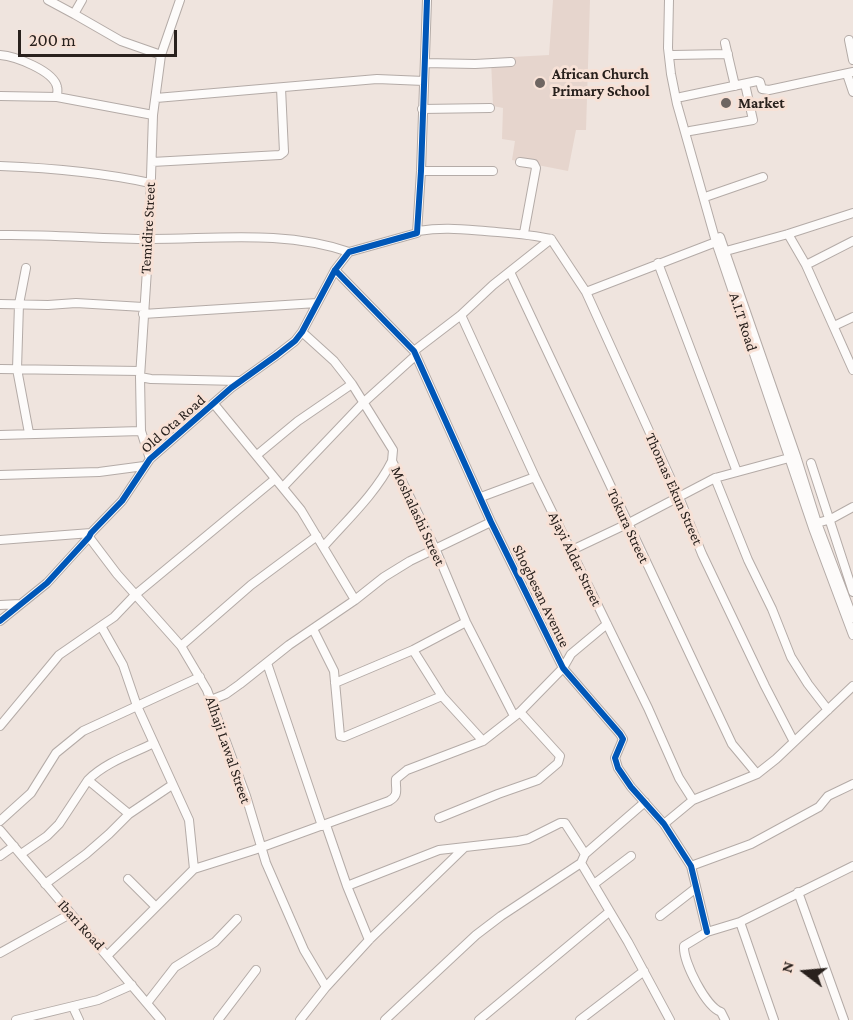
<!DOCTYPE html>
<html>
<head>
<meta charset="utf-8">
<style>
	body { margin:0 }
	#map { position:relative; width:853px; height:1020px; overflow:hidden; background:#efe4de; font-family:"Crimson Pro",serif }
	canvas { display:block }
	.north { position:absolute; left:775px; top:942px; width:60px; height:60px; -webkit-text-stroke:4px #f7e1d6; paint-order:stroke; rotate:286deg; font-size:16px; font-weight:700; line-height:24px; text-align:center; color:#29211d }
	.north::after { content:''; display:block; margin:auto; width:21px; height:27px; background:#29211d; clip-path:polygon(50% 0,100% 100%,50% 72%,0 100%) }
	.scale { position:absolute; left:18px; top:30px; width:159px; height:27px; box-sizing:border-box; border:3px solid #29211d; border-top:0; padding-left:8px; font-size:18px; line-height:21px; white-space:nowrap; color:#29211d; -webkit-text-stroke:4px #f7e1d6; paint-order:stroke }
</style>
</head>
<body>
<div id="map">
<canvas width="853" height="1020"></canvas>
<div class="north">N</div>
<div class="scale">200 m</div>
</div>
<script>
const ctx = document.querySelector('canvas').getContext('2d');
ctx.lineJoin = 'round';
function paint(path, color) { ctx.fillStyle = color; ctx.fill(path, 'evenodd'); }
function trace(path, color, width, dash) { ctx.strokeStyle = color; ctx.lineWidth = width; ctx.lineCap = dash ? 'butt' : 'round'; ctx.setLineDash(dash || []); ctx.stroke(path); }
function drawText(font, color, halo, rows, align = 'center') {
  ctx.font = font + ' "Crimson Pro",serif'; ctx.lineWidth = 6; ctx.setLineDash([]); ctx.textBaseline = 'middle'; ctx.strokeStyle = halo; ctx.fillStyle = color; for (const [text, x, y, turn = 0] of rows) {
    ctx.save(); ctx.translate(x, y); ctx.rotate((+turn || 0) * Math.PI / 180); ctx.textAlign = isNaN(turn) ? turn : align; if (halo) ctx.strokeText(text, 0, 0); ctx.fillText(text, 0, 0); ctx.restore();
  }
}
const education = new Path2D(`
	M553,0H590L586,130H576L568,171L512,160L515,141L502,139L503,108L493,106L491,60L512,57L549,55Z`);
const minor = new Path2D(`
	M48,0L74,14
	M82,0L74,14L121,41L161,55
	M669,0L668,48L671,74L677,104L716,242L813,528L853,635
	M849,40L853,60
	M725,43L735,86
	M0,55C15,56 54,71 57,87C58,90 57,94 57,97
	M673,55L728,54
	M425,63L475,64L511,62
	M847,74L853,92
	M0,96L57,97L153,115
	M681,97L757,81L760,82L762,89L769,90L853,72
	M156,98L377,79L424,81
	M422,109L490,108
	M690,131L753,120L745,84
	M152,162L280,155L284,152L281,88
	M520,162L534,164L536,168L524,233
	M0,166C51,168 100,172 150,183
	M421,171H493
	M708,196L763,177
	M418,231C443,227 460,229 485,231C507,233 529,234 551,239
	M788,234L806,265L853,370
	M0,235C50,234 100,239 151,239C218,239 284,230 349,252
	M720,237L796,456L817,523L853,618
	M551,239L586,292L679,497L702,554L765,686L794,742
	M726,251L788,234L853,213
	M658,263L737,472
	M806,265L853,241
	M26,268L19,304L17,369L29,433
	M335,270L414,351L491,522L563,668L620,734L623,739L615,758L618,768L631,787L664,824L691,866L707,932
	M510,272L732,744L757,774
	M586,292L716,242
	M0,304L48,305L76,303L143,307
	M143,314L317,303
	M461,315L535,477L648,708L679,778L693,800
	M834,326L853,317
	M302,332L334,361L352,384L393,450L392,461L435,548L466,622L514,716
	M414,351L461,315L493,285L551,239
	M0,369L140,371
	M140,377L151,379L239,381
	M214,404L301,510L355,600
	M0,435L141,431
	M257,455L298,421L352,384
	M150,459L141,431L140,377L149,239L153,115L161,55L180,0
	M811,463L853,592
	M0,475L99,472L144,466
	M715,478L748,560L772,609L791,657L808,684L828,710
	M283,487L363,403L415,356
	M481,497L535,477
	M817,523L831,519L853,507
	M89,537L117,574L181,646L207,690L246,796L266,863L304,950L326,987
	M0,540L91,533
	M324,546C348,519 376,493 392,461
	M572,550L627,524L715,478L789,458
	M0,605L20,604
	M0,621L47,583L89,537L91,533L122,501L150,459L231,388L277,355L295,341L302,332L335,270L349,252L417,233L421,171L427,0
	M101,626L123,665L137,706L189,820L194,869
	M313,629L334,671L340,736L344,737L442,696
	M181,646L251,585L317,536
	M413,650L442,696L483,741
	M267,663L322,826
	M335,683L413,650L466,622
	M211,700L226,694L240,684L289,645L355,600L384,577L410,561L491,522
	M0,726L59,655L114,617L135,595L275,479
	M88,780L129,814
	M439,818L498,794L538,780L558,763L560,756L520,712
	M0,821L31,793L56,753L83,731L200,677
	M664,824L693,800L757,774L776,759L853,686
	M326,825L347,886L369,940
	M0,830L161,1020
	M21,854L47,836L59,824L88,780C106,762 132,754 154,743
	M0,856L14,846
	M581,863L628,942L670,1020
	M691,866L751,844L819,807L828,796L853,784
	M128,879L155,906
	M45,884L86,854L109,834L129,814L172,785
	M594,884L631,856
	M347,886L439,850L518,841L528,839L560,823H565L585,854
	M798,892L844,1020
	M660,916L696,888
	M740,922L774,1020
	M0,953L70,914
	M108,955L194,869L254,850L389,801C400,795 395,789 396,779L407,770L483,741L520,712L563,668L571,654L607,624
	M147,1003L175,967L215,942L237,919
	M73,1007L79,1020
	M16,1020L98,1000L132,985
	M218,1020L256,970
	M300,1020L326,987L369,940L464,848
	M385,1020L476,935L501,916L581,863L585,854L645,802
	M479,1020L609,912
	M580,1020L644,971
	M725,1020L721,1012C706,1007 683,962 684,946L707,932L740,922L853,866`);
const cycleway = new Path2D(`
	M335,270L414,351L491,522L563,668L620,734L623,739L615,758L618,768L631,787L664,824L691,866L707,932
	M0,621L47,583L89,537L91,533L122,501L150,459L231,388L277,355L295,341L302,332L335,270L349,252L417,233L421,171L427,0`);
const markers = [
	[540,83,6,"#6e6561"],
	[726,103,6,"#6e6561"]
];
const poiNames = [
	["African Church",552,74],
	["Primary School",552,91],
	["Market",738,103]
];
const streetNames = [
	["Temidire Street",148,228,-87],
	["A.I.T Road",743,322,72],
	["Old Ota Road",173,424,-41],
	["Thomas Ekun Street",674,489,66],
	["Moshalashi Street",418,516,65],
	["Tokura Street",628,526,65],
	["Ajayi Alder Street",575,559,64],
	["Shogbesan Avenue",541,596,64],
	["Alhaji Lawal Street",228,750,71],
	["Ibari Road",81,925,48]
];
paint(education, '#e6d5cd');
trace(minor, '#b4aba7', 10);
trace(minor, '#fdfbfa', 8);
trace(cycleway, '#0057b8', 6);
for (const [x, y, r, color] of markers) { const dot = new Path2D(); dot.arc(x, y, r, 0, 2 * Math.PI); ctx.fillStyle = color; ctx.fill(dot); trace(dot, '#f7e1d6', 2); }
drawText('bold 15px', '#29211d', '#f7e1d6', poiNames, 'left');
drawText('15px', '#29211d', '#f7e1d6', streetNames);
</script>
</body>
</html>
